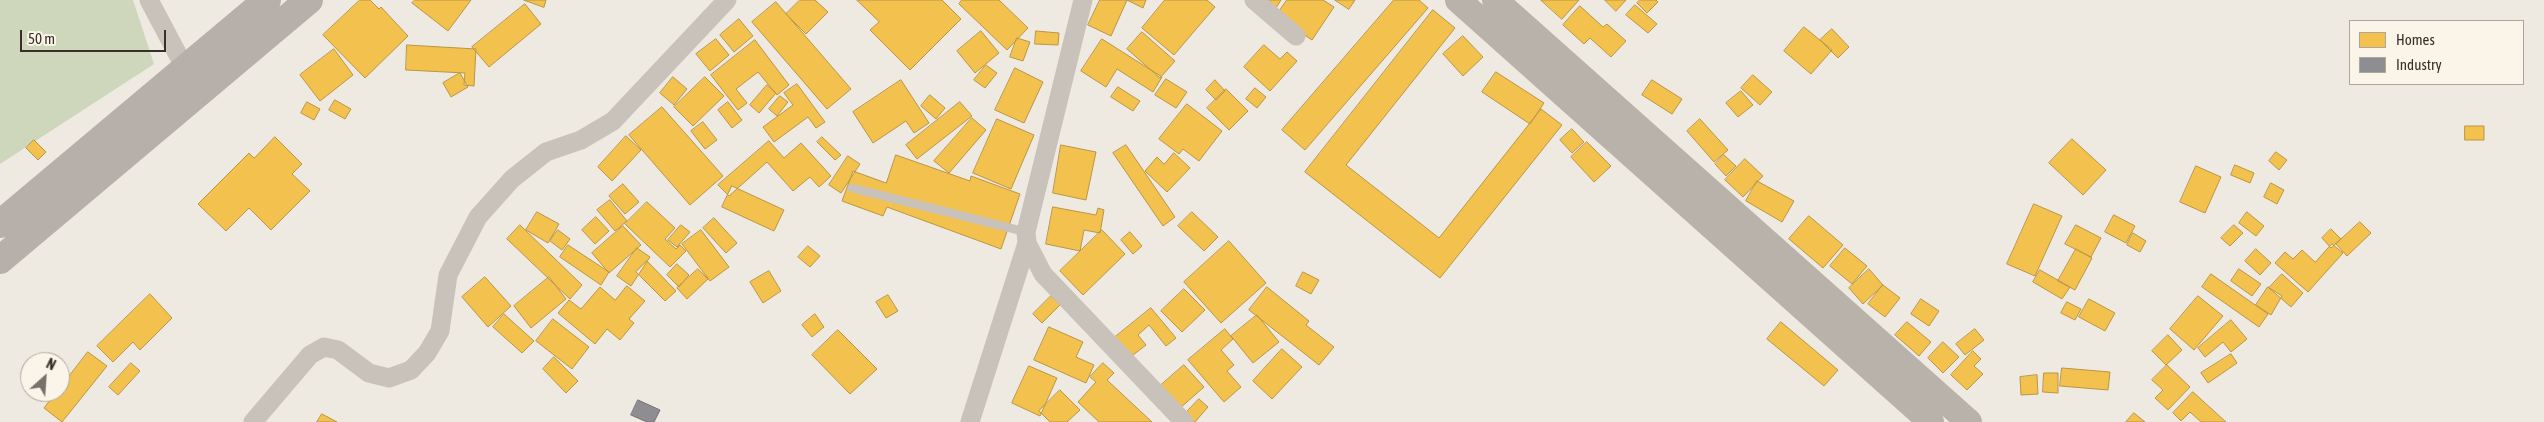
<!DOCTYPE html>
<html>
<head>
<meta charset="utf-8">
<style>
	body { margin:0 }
	#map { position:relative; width:2544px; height:422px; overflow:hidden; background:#eeeae2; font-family:"Asap Condensed",sans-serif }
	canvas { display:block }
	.legend { position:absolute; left:2349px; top:20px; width:175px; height:65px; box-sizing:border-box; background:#fbf5e9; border:1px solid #ada69c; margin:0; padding:6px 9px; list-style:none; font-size:15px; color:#392f28 }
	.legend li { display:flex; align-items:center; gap:10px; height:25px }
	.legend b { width:25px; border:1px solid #ada69c }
	.north { position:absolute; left:20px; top:352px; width:50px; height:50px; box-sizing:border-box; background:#fbf5e9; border:1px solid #ada69c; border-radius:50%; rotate:26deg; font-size:14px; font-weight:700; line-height:20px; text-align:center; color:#392f28 }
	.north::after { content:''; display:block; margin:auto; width:18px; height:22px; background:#787069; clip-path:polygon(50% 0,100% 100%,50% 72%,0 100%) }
	.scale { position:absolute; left:20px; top:30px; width:146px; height:22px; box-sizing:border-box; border:2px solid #392f28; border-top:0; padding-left:6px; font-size:15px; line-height:18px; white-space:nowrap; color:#392f28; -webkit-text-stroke:4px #fbf5e9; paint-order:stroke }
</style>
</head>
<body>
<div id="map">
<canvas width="2544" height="422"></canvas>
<ul class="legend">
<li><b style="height:14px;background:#f2c14e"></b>Homes</li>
<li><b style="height:14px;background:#8d8d92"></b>Industry</li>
</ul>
<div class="north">N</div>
<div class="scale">50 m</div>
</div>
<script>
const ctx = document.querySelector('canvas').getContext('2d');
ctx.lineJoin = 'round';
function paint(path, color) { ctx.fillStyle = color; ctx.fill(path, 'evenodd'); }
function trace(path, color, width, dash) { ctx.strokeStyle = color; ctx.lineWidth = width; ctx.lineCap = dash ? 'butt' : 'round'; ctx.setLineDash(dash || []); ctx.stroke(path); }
const green = new Path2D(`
	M0,0H133L154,64L0,164Z`);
const homes = new Path2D(`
	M360,0H370L379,9L381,7L408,36L365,78L323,35Z
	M415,0H471L448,31L412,3Z
	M524,0H546L544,7Z
	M800,0H815L828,12L806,34L786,14Z
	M857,0H942L961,19L910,70L870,30L879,22Z
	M962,0H999L1028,28L1007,50L959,4Z
	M1100,0H1146L1143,8L1127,0L1111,36L1088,25Z
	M1165,0H1207L1215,7L1174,55L1142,28Z
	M1263,0H1281L1276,8Z
	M1287,0H1323L1334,7L1312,40L1276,16Z
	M1335,0H1355L1349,9Z
	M1394,0H1419L1428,8L1305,150L1282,130Z
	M1541,0H1579L1562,19Z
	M1605,0H1626L1616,11Z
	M1640,0H1656L1658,2L1647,13L1637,3Z
	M776,2L851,89L827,109L752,22Z
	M525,4L541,24L489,67L472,47Z
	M1635,5L1657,24L1648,33L1626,15Z
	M1580,6L1603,27L1607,24L1626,41L1611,57L1590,38L1584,44L1563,25Z
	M1433,10L1455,28L1346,165L1439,238L1541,109L1562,125L1440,278L1305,172Z
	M739,19L753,36L734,52L720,35Z
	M1804,27L1832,50L1811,74L1784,51Z
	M1832,29L1849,47L1838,58L1820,40Z
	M981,31L999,53L975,73L957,51Z
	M1036,31L1059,33L1058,45L1035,44Z
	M1142,32L1175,61L1160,78L1127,49Z
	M1463,36L1483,57L1463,76L1443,54Z
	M1017,38L1030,42L1023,61L1010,57Z
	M716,39L729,55L710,71L696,54Z
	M1102,39L1162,77L1153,92L1117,69L1106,87L1081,71Z
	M755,40L789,85L777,95L758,72L736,89L747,103L738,110L711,75Z
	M407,45L476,49L474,86L464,85L465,73L406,70Z
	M1264,45L1280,59L1287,52L1297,61L1270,91L1244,67Z
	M334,49L353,75L320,101L300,75Z
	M986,65L997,73L985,88L974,80Z
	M1015,68L1043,82L1024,123L995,110Z
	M1496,72L1544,103L1530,124L1482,92Z
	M460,73L468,87L451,97L443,83Z
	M1753,75L1772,92L1760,105L1741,88Z
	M673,77L687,89L674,105L660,93Z
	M705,77L724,96L693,126L674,107Z
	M1166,79L1187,92L1176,108L1155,95Z
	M901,80L929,123L914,133L906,121L873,143L853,112Z
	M1215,80L1225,91L1216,100L1206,90Z
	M1652,80L1682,99L1672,114L1642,95Z
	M797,84L825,122L816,128L808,117L774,142L763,127L793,105L784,93Z
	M767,85L776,93L759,113L750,105Z
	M1118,87L1140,101L1133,111L1111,97Z
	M1255,88L1266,97L1257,108L1246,99Z
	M1226,89L1248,111L1229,130L1207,108Z
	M1741,91L1753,105L1738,117L1726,103Z
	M930,95L945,108L936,119L921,106Z
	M780,96L788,102L777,116L769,109Z
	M335,100L351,109L345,119L329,110Z
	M307,102L320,109L314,120L301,113Z
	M728,102L742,120L732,128L718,110Z
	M960,102L972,116L917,159L906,145Z
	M1187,104L1222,131L1199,161L1183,149L1179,154L1159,139Z
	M662,107L723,176L690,205L629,135Z
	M972,118L986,130L949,173L934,161Z
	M997,119L1034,135L1011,189L973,173Z
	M1700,119L1728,150L1714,162L1687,131Z
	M703,122L717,140L705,149L691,131Z
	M2465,126H2484V140H2465Z
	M1572,129L1584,142L1572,153L1560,140Z
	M626,136L641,150L612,181L598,167Z
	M275,137L302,164L292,174L310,191L271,230L249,208L226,231L198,204L249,153L254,158Z
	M822,137L841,155L835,160L817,142Z
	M2072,139L2106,170L2083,195L2049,163Z
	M34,140L46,152L38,160L26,148Z
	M769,141L784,158L801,143L831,176L819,187L810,177L793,191L767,162L729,196L718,185Z
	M1587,142L1611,166L1594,182L1571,157Z
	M1061,145L1096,152L1086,200L1053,193Z
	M1126,145L1175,217L1163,226L1113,153Z
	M2276,152L2287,160L2279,170L2269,161Z
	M1174,153L1190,168L1167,192L1145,171L1157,157L1164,164Z
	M896,155L970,181L971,176L1020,194L1001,249L887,207L883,216L842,201L853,171L886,183Z
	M1724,155L1736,166L1726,176L1715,164Z
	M848,156L860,164L841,193L829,185Z
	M1745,159L1763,176L1743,197L1725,180Z
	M2235,165L2254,173L2250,183L2231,175Z
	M2196,166L2221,177L2205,213L2180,202Z
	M1757,181L1794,201L1782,222L1746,201Z
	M2271,183L2284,190L2277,204L2264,197Z
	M623,184L639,202L625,214L609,196Z
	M732,186L784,210L774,231L722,207Z
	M610,200L627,221L615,231L597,210Z
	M647,202L675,228L665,239L676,249L680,245L686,251L670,267L625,224Z
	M2034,204L2062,216L2035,276L2007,264Z
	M1053,207L1096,215L1098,208L1104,210L1100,233L1084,230L1080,251L1046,244Z
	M537,212L559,224L548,243L526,230Z
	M1192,212L1218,237L1204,251L1178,226Z
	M2247,212L2264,226L2256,236L2239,223Z
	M2114,215L2135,226L2126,243L2105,232Z
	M1809,216L1843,245L1823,268L1789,239Z
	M596,217L609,231L595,244L582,230Z
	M714,218L737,243L726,253L703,228Z
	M2360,222L2371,233L2347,256L2336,244Z
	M520,225L582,285L570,299L507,239Z
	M681,225L690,232L677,247L668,240Z
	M2076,225L2101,238L2091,257L2065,244Z
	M2234,225L2243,233L2230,246L2221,238Z
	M623,226L641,245L609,273L592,253Z
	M2331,229L2341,239L2331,248L2322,238Z
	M558,230L570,239L562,250L550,241Z
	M701,230L729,267L710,281L682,244Z
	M1102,230L1125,254L1083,295L1060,271Z
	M1130,232L1142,246L1133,254L1121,240Z
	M2133,233L2146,241L2140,252L2127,245Z
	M1229,241L1266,283L1221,323L1184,282Z
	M2332,244L2343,253L2308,292L2275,263L2285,252L2293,259L2302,250L2315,262Z
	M568,245L609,272L601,285L560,257Z
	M808,246L820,256L810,267L798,257Z
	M637,248L650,257L631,286L617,276Z
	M1845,248L1867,266L1852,284L1830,266Z
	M2076,249L2092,258L2075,290L2058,281Z
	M2256,249L2271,263L2260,275L2245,261Z
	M647,261L676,291L665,301L636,272Z
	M677,264L689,275L679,287L667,275Z
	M698,269L708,279L687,299L677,288Z
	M1869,269L1883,285L1863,304L1849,288Z
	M2239,269L2261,284L2252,296L2231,281Z
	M2040,270L2070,287L2062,299L2033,282Z
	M769,271L781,291L763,303L750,282Z
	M1303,272L1319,280L1311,294L1296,286Z
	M2211,274L2268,314L2259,327L2202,287Z
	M2282,274L2303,293L2291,307L2269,288Z
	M485,277L511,306L488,327L462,297Z
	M549,277L566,299L531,328L514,306Z
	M1883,285L1900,298L1885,317L1868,304Z
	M627,286L645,301L629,319L634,323L620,340L607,329L595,344L558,313L569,300L581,309L600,287L615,300Z
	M1267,287L1309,321L1306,325L1334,347L1319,365L1249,310Z
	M2268,287L2282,296L2271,315L2256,305Z
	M1184,289L1205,310L1182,332L1161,311Z
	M150,294L172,318L140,350L133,342L113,362L97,346Z
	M888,295L898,311L886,318L876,302Z
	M1051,296L1060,305L1042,323L1033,314Z
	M2198,296L2223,316L2194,350L2170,329Z
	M1921,299L1939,311L1929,326L1911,314Z
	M2089,299L2115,313L2105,331L2079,317Z
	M2067,302L2081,309L2075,320L2061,313Z
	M1151,308L1176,338L1166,346L1149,325L1138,335L1146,345L1124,362L1109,342Z
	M504,314L534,341L522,353L493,327Z
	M815,314L824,327L812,337L802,325Z
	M1257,315L1279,342L1253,363L1231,336Z
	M553,319L589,347L572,369L536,341Z
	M2231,320L2247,339L2231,352L2223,342L2205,357L2198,348Z
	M1781,322L1838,370L1824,386L1767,339Z
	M1907,322L1931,342L1919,356L1895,335Z
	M1049,327L1083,342L1076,357L1094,365L1086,383L1034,360Z
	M1225,329L1233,339L1221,350L1234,365L1227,371L1241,387L1224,402L1188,360Z
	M1975,329L1984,340L1965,355L1956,344Z
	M838,330L877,369L850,394L812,355Z
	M2168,335L2182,350L2166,365L2152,351Z
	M1943,342L1959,357L1943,373L1928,358Z
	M1282,349L1302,367L1272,399L1253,381Z
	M1973,351L1981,359L1974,366L1983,374L1967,390L1951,375Z
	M88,352L107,366L62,422L44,408L56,392H60V388Z
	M2231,354L2237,363L2208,383L2201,373Z
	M554,357L578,381L566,393L543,369Z
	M131,363L140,371L118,395L109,387Z
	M1103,363L1114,373L1107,380L1152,422H1099L1078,402L1096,382L1090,377Z
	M1184,365L1204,387L1171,416L1152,393Z
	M2167,365L2190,387L2168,410L2155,398L2163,390L2152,380Z
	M1029,366L1057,378L1040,416L1012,403Z
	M2062,368L2110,372L2108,390L2060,386Z
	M2044,373H2058V393L2043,392Z
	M2037,375L2038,394L2021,395L2020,377Z
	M1060,390L1080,410L1067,422H1050L1039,411Z
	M2193,392L2226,422H2201L2190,412L2181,421L2173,413Z
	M1199,399L1208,407L1195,422H1190L1183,416Z
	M2134,413L2145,422H2126Z
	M322,414L337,422H317Z`);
const industry = new Path2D(`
	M638,400L660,410L654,422H647L631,415Z`);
const service = new Path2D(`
	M852,188L1026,232`);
const minor = new Path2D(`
	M149,0L185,68
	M1083,0L1026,232L1027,243L1043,274L1184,422
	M1254,0L1296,36
	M253,422L310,355L324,347L338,350L369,373L389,378L411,370L427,353L440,331L448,275L478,217L512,179L546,152L581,140L613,121L727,0
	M970,422L1027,243`);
const secondary = new Path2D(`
	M1458,0L1931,422
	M1495,0L1969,422`);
const primary = new Path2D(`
	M0,224L267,0
	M0,260L309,0`);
paint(green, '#ced6bb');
paint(homes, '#f2c14e');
trace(homes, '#ba9543', 1);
paint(industry, '#8d8d92');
trace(industry, '#747172', 1);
trace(service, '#c8c2bb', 9);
trace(minor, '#c8c2bb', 19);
trace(secondary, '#b8b2ab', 26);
trace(primary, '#b7b0aa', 28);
</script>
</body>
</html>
